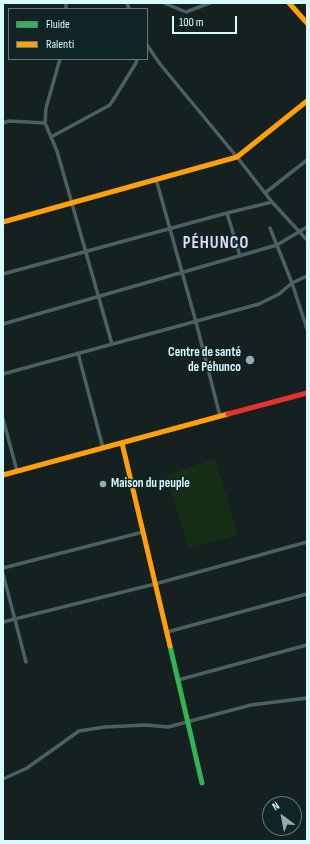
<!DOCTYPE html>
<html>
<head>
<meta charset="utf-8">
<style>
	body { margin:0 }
	#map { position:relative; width:310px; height:844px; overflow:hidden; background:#152021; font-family:"Sofia Sans Condensed",sans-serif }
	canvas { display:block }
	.frame { position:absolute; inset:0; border:4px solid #d7fbfd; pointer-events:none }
	.legend { position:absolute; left:8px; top:8px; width:140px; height:52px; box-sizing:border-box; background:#102426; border:1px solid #607a7c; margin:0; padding:5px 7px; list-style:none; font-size:12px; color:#d7fbfd }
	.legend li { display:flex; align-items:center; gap:8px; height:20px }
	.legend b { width:20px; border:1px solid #607a7c }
	.north { position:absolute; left:262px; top:796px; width:40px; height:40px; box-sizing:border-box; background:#102426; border:1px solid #607a7c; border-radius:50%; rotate:328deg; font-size:11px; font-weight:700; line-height:16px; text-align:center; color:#d7fbfd }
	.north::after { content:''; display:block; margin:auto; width:14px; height:18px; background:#93aeb0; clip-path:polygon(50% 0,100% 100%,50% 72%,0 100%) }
	.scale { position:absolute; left:172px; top:16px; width:65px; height:18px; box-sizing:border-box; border:2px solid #d7fbfd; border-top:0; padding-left:5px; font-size:12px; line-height:14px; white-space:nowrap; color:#d7fbfd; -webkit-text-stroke:3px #102426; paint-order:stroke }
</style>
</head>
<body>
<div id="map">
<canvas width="310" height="844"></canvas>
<div class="frame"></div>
<ul class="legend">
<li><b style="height:5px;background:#30b455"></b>Fluide</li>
<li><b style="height:5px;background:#ff9f0a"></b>Ralenti</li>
</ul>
<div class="north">N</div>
<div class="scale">100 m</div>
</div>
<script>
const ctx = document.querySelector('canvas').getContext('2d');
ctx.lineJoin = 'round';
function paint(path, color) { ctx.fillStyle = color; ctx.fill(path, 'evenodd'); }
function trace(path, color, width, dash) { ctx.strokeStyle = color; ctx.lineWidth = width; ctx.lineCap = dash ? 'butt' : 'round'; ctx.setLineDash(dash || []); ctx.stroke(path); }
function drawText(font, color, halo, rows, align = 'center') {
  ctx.font = font + ' "Sofia Sans Condensed",sans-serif'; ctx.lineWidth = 3; ctx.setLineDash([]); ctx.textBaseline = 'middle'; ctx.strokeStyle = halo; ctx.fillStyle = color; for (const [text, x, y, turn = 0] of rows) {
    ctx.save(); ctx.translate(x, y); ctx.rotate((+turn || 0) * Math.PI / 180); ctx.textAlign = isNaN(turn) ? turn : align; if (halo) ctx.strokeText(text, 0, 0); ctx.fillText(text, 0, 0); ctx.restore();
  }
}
const green = new Path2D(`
	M215,459L238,534L189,549L166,475Z`);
const street = new Path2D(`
	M66,3V9
	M127,3L129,9
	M164,3L186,12L210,3
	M147,45L160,64L237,157L272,202L307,240
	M60,59L46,108L45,123L57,151L112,344
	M3,123L9,121L45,123
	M51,137L110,105L136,63L137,59
	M156,179L196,322L220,416
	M265,193L307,160
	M227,213L240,256
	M270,228L292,283L307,329
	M3,274L227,213L272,202
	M3,324L277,245L307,227
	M78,353L103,448
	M3,374L259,304L279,294L292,283L307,276
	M3,419L17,471
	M3,568L143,532
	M3,574L26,662
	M3,622L155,584L307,542
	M167,632L307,594
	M178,680L307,645
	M3,779L27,768L79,731L105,727L146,725L168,727L251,705L307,698`);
const fast = new Path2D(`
	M170,646L202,783`);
const slow = new Path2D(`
	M289,3L307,23
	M3,222L237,157L307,101
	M122,443L170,646
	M3,475L228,414`);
const jam = new Path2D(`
	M228,414L307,393`);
const markers = [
	[250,360,5,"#93aeb0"],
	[103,484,4,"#93aeb0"]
];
const poiNames = [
	["Centre de santé",241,353],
	["de Péhunco",241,368],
	["Maison du peuple",111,484,"left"]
];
const districtNames = [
	["PÉHUNCO",216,244]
];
paint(green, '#162e16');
trace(street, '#4b6161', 3.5);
trace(fast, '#30b455', 5);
trace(slow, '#ff9f0a', 5);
trace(jam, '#e5322d', 5);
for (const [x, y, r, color] of markers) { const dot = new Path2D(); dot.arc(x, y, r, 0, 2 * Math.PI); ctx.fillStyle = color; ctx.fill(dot); trace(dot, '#102426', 1.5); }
drawText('bold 13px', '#d7fbfd', '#102426', poiNames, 'right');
ctx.letterSpacing = '1px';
drawText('bold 17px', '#e4d9fd', '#102426', districtNames);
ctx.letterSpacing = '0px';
</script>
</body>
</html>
